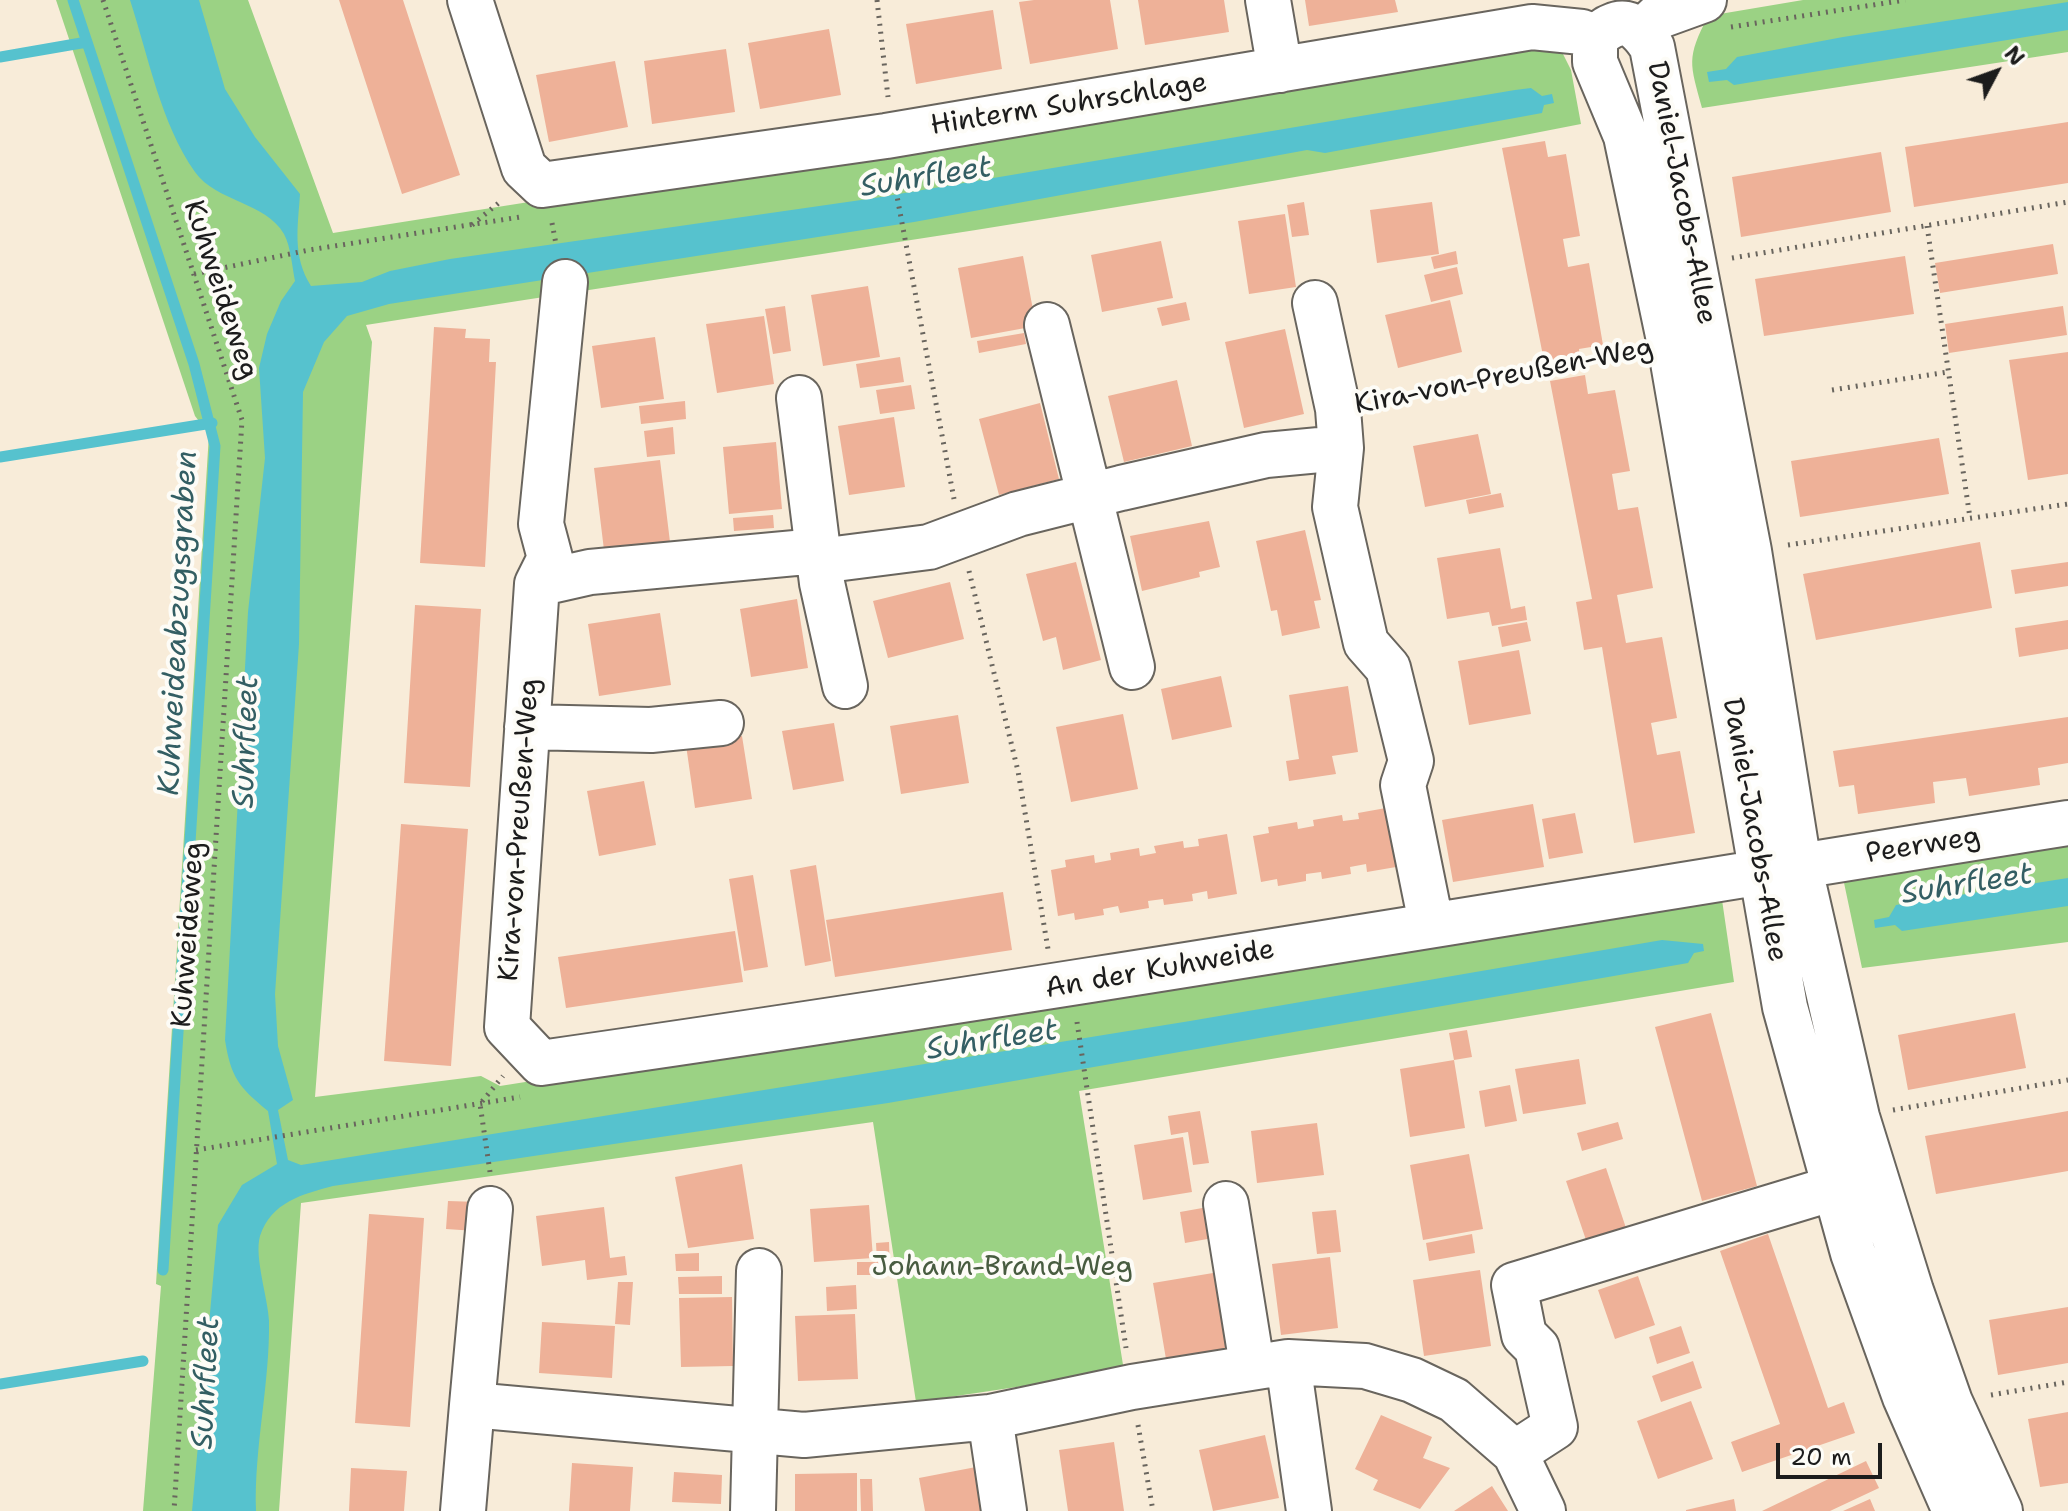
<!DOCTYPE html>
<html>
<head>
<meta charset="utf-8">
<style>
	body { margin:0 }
	#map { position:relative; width:2068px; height:1511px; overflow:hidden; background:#f8ecd9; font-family:"Shantell Sans",sans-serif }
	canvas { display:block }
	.north { position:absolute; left:1956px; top:32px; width:80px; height:80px; -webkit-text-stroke:6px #fdfcf7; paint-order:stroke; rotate:49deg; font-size:22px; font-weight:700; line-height:32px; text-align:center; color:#1c1c1c }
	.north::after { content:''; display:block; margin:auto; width:28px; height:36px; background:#1c1c1c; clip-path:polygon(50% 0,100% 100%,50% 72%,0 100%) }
	.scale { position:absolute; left:1776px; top:1443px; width:106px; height:36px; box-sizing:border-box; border:4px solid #1c1c1c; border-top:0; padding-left:10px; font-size:24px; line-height:28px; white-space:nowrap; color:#1c1c1c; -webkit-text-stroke:6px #fdfcf7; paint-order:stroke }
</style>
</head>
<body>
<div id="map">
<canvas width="2068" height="1511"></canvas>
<div class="north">N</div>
<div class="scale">20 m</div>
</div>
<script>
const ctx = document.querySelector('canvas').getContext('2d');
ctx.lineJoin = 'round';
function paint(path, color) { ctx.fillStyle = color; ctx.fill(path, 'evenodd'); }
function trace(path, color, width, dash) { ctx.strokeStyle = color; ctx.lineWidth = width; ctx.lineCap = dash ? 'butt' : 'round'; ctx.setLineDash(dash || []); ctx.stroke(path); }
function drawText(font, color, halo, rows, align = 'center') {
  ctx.font = font + ' "Shantell Sans",sans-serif'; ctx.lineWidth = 8; ctx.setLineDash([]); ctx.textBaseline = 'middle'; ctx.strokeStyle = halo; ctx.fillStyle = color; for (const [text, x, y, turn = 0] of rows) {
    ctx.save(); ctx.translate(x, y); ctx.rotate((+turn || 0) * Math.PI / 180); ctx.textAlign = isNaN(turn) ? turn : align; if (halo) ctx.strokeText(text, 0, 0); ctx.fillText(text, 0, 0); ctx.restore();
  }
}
const green = new Path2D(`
	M56,0H248L333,233L1541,42L1559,46L1571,70L1581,124C1178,204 771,260 366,325L372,342L315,1097L481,1076L500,1086L1721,893L1734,982L1079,1091L1124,1371L916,1402L873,1122L301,1203L279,1511H143L161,1286L156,1284L209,434L195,416Z
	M1803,0H2068V52L1702,108C1690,63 1686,59 1708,16Z
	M2068,837V942L1862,968L1843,878Z`);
const water = new Path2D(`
	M130,0H199L225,89L255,137L300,194C298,226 292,256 311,286L362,282L390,271L450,259L875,198L1515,90L1531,88L1542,96L1552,94L1554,103L1544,105L1542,113L1325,153L1307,150L914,222L389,304L347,316L324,342L303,392L299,644L275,994L278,1046L293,1100L278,1110L288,1160L301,1165L1190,1021L1662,940L1703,944L1704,951L1694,953L1688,963L888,1103L333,1186C303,1194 271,1202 260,1236C254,1257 268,1298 269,1321C270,1384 254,1447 256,1511H192L218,1225L242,1185L277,1164L268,1111C239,1087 231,1078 225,1040L248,612L265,458L259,368L267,334L281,301L295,281C292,267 291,247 284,234C266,202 216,202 195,172C161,124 148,55 130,0Z
	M2068,2V30L1734,85L1727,80L1709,82L1707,72L1726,69L1737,57L1843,37Z
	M2068,878V906L1902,931L1895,925L1875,928L1874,920L1889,917L1896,905Z`);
const stream = new Path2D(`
	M73,0L194,364L215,446L163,1270
	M0,57L87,42
	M0,457L212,423
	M0,1384L143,1361`);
const building = new Path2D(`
	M339,0H403L460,175L402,194Z
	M1034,0H1110L1118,49L1030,64L1019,2Z
	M1138,0H1224L1229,32L1145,45Z
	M1305,0H1395L1398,12L1309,26Z
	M993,10L1002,69L916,84L906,24Z
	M829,29L841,95L760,109L748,43Z
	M726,49L735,112L652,124L644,61Z
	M615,61L628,127L549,142L536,75Z
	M2068,122V183L1914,207L1905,147Z
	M1545,141L1548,157L1566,154L1580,236L1563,239L1568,267L1589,263L1603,345L1579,349L1580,359L1545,366L1502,148Z
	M1881,152L1891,212L1741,237L1732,177Z
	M1304,202L1309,235L1292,237L1287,205Z
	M1432,202L1439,254L1377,263L1370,210Z
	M1285,214L1296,287L1249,294L1238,221Z
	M1161,241L1173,298L1102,312L1091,255Z
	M2053,244L2058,274L1940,293L1935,263Z
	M1456,251L1458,264L1434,269L1431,257Z
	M1023,256L1036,326L971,338L958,268Z
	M1905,256L1914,314L1764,336L1755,279Z
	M1457,267L1463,294L1431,302L1424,275Z
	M868,286L880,357L823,366L811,295Z
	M1450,300L1462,352L1398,368L1385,315Z
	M1186,302L1190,320L1162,326L1157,308Z
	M785,306L791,351L773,354L765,309Z
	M2063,306L2067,335L1949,353L1945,324Z
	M764,316L774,384L717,393L706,324Z
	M434,327L466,329L465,338L490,339L489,362H496L485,567L420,563Z
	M1285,329L1304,414L1244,428L1225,342Z
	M1024,333L1026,344L979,353L977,341Z
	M655,337L664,399L601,408L592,346Z
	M2068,352V474L2028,480L2009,360Z
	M900,357L904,382L860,388L856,364Z
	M1585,375L1588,394L1615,390L1630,471L1612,474L1618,510L1638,507L1653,588L1617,595L1626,643L1662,637L1677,718L1651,723L1657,755L1680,751L1695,833L1634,843L1602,647L1584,650L1576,602L1592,599L1550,381Z
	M1177,380L1192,446L1124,462L1108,396Z
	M911,385L915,409L880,414L876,390Z
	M685,401L686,419L641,424L639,406Z
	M1040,403L1059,479L999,495L979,419Z
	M894,417L905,487L849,495L838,426Z
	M673,427L675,454L647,457L644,431Z
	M1478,434L1491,494L1425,507L1413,446Z
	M1939,438L1949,494L1800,517L1791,461Z
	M776,442L782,509L729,514L723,447Z
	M660,460L670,542L604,550L594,468Z
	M1501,493L1504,507L1469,514L1466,500Z
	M773,515L774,528L734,531L733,518Z
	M1209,521L1220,567L1199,572L1200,577L1142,591L1130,536Z
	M1305,530L1321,600L1314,601L1320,628L1282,636L1277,610L1271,611L1256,541Z
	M1980,542L1992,608L1816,640L1803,574Z
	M1500,548L1511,609L1525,606L1527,620L1492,626L1489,612L1447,619L1437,558Z
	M1076,562L1101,660L1063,670L1056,637L1043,641L1026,574Z
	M2068,562V586L2015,594L2011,570Z
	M950,582L964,639L888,658L873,601Z
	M797,599L808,668L751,677L740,609Z
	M415,605L481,609L470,787L404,783Z
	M660,613L671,685L599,696L588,624Z
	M2068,620V649L2019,657L2015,628Z
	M1527,622L1531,641L1502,647L1498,627Z
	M1519,650L1531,714L1469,725L1458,661Z
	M1221,676L1232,727L1172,740L1161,689Z
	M1348,686L1358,752L1332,756L1336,774L1289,781L1286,761L1299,759L1289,695Z
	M1123,714L1138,789L1071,802L1056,727Z
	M958,715L969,783L901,794L890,726Z
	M2068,717V763L2038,768L2040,785L1969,796L1966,778L1933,782L1935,803L1858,814L1854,785L1839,787L1833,751Z
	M834,723L844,781L793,790L782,731Z
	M742,736L752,799L695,808L686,745Z
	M644,781L656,845L599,856L587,791Z
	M1533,804L1544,867L1453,882L1442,820Z
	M1386,808L1396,867L1367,872L1366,864L1350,867L1351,874L1322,879L1321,872L1306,874V881L1278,886L1277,879L1261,882L1253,836L1269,833L1268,827L1297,822L1298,829L1314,826L1313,820L1342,815L1343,821L1359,819L1358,813Z
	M1575,813L1583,853L1549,859L1542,819Z
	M401,824L468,829L451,1066L384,1061Z
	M1227,834L1237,894L1208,899L1207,891L1192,894L1193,901L1164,905L1163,899L1148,901L1149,908L1120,913L1118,906L1103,909L1104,915L1075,920L1074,913L1058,916L1051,870L1066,867L1065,860L1094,855L1095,863L1111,860L1110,853L1139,848L1140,856L1156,853L1154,846L1183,841L1184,848L1199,846L1198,839Z
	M816,865L831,961L805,966L790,870Z
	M753,875L768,967L744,971L729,879Z
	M1003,892L1012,950L835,977L826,920Z
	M735,931L743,982L566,1008L558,957Z
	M1711,1013L1757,1186L1702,1201L1655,1027Z
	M2015,1013L2026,1068L1908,1090L1898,1035Z
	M1467,1030L1472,1057L1454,1060L1449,1033Z
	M1579,1059L1586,1104L1523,1114L1515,1069Z
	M1454,1060L1465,1128L1410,1137L1400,1069Z
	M1510,1085L1517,1121L1485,1127L1479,1091Z
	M1200,1111L1209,1163L1193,1165L1188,1132L1171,1135L1168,1116Z
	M2068,1111V1171L1936,1194L1925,1136Z
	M1618,1122L1623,1139L1582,1151L1577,1133Z
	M1317,1123L1324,1175L1257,1183L1251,1131Z
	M1183,1137L1192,1192L1143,1200L1134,1145Z
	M1469,1154L1483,1229L1423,1240L1410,1165Z
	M742,1164L754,1239L688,1248L675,1177Z
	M1606,1168L1626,1228L1586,1240L1566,1181Z
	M448,1201L479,1202L476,1231L446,1229Z
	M869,1205L873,1258L814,1262L810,1209Z
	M604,1207L610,1258L625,1256L627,1275L587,1280L585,1260L542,1266L536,1216Z
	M1208,1207L1213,1238L1185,1243L1180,1212Z
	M1336,1210L1341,1252L1317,1254L1312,1212Z
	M369,1214L424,1218L410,1427L355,1423Z
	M1472,1234L1475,1253L1429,1261L1426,1243Z
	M1768,1234L1828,1408L1844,1402L1855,1433L1742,1472L1731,1442L1780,1424L1720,1251Z
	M889,1242L890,1275H857V1262H877L876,1243Z
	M699,1253V1271H676L675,1254Z
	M1330,1257L1338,1328L1281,1335L1272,1264Z
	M1480,1270L1491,1346L1424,1356L1413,1280Z
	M1219,1272L1231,1349L1166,1359L1153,1283Z
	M722,1276V1294H679L678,1277Z
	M1638,1276L1655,1325L1615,1339L1598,1290Z
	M618,1282H633L630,1325L615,1324Z
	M856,1285L857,1309L827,1311L826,1287Z
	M732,1297L733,1366L681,1367L679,1298Z
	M2068,1307V1363L1998,1375L1989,1320Z
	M855,1314L858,1379L798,1381L795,1316Z
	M542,1322L615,1326L612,1378L539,1373Z
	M1681,1326L1690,1353L1657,1364L1649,1337Z
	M1693,1361L1702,1388L1661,1402L1652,1376Z
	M1691,1401L1713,1459L1658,1479L1637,1421Z
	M2068,1412V1483L2040,1487L2028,1419Z
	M1381,1415L1432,1437L1423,1458L1450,1468L1420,1509L1373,1490L1378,1480L1355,1469Z
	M1265,1435L1279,1498L1213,1511L1199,1450Z
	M1114,1442L1124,1511H1068L1059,1450Z
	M1866,1461L1879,1488L1830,1511H1762Z
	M572,1463L633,1467L630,1511H569Z
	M976,1467L984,1511H925L919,1478Z
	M351,1468L407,1471L404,1511H349Z
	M674,1472L722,1475L721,1504L672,1502Z
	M857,1473V1511H795V1474Z
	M860,1479H872L873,1511H861Z
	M1492,1486L1508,1511H1454Z
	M1734,1499L1736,1511H1686V1510Z
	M1870,1499L1875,1511H1843Z`);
const path = new Path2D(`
	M103,0L242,420L174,1511
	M877,0L888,97
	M1731,27L1905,0
	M893,175L954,499
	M552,223L556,244
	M472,225L501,201
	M1927,226L1970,518
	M1732,258L2068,202
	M194,274L309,250L520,217
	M1832,390L1948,372
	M1376,402L1634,352
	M1788,545L2068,504
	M969,571L1018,771L1048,949
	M1077,1022L1126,1348
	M1893,1110L2068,1080
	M196,1150L520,1097
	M490,1172L480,1104L503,1076
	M1991,1395L2068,1382
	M1138,1425L1153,1511`);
const minor = new Path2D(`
	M470,0L524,168L542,185L886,136L1532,27L1582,32L1595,38
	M1268,0L1280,70
	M1642,31L1657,17L1704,0
	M565,282L541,524L550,558L537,584L507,1027L541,1063C1051,990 1559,904 2068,823
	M1047,325L1132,667
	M799,398L822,583L845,686
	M1341,448L1335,507L1366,643L1388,668L1411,761L1403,785L1431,923
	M537,584L590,572L817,551L835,559L929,547L1018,514L1121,488L1266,455L1341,448L1338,409L1315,303
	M527,727L651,730L721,723
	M1226,1204L1252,1365
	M1288,1362L1309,1511
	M472,1405L490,1209
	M990,1417L1004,1511
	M463,1511L472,1405L804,1435L990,1417L1132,1387L1288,1362L1365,1366L1412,1380L1454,1400L1515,1453
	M753,1511L759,1271
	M1543,1511L1515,1453L1555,1427L1537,1348L1524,1335L1514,1285L1834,1188
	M1955,1511L1905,1397L1853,1253L1785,1007L1670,345L1626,136L1595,62V38C1619,15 1635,20 1652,47L1749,551L1799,865L1857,1117L1911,1291L1950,1402L2000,1511`);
const streetNames = [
	["Hinterm Suhrschlage",1069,105,-9],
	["Daniel-Jacobs-Allee",1681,193,79],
	["Kuhweideweg",220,290,72],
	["Kira-von-Preußen-Weg",1504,377,-11],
	["Kira-von-Preußen-Weg",520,830,-86],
	["Daniel-Jacobs-Allee",1754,830,80],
	["Peerweg",1923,846,-9],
	["Kuhweideweg",189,935,-86],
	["An der Kuhweide",1160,970,-10]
];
const parkNames = [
	["Johann-Brand-Weg",1002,1268]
];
const waterNames = [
	["Suhrfleet",926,178,-9],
	["Kuhweideabzugsgraben",179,623,-87],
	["Suhrfleet",247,742,-88],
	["Suhrfleet",1967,885,-9],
	["Suhrfleet",992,1041,-9],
	["Suhrfleet",207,1383,-87]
];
paint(green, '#9bd284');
paint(water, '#56c2ce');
trace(stream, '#56c2ce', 11);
paint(building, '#eeb198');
trace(minor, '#69655e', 48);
trace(path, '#69655e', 5, [2, 6]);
trace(minor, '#fff', 44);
drawText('28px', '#1c1c1c', '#fdfcf7', streetNames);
drawText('28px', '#485c40', '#fdfcf7', parkNames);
drawText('italic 30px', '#335e63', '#fdfcf7', waterNames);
</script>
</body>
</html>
